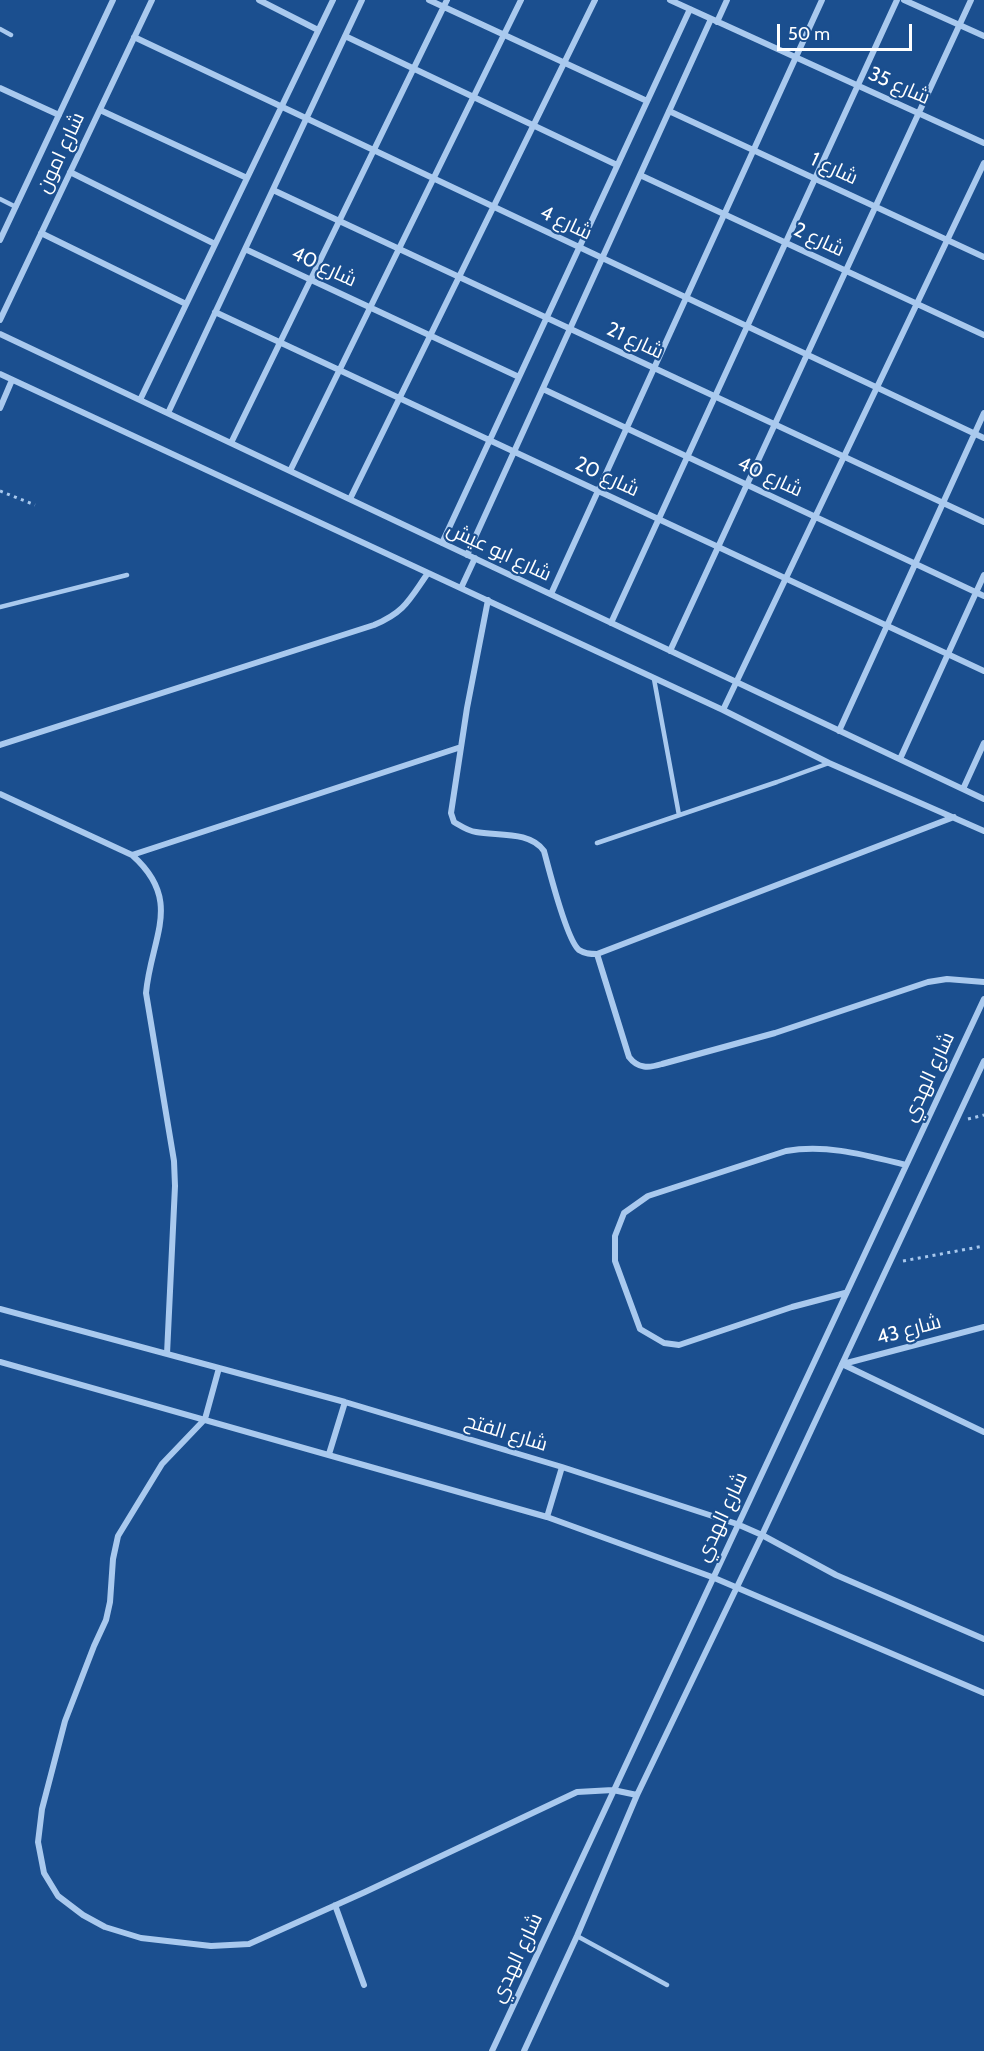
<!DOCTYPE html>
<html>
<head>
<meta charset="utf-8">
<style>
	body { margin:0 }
	#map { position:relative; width:984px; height:2051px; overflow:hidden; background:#1b4f8f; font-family:Cabin,sans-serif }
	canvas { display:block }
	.scale { position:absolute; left:777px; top:24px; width:135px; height:27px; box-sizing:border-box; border:3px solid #fff; border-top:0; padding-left:8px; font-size:18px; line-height:21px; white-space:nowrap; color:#fff; -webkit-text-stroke:4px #1b4f8f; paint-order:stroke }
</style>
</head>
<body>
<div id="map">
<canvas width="984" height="2051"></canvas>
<div class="scale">50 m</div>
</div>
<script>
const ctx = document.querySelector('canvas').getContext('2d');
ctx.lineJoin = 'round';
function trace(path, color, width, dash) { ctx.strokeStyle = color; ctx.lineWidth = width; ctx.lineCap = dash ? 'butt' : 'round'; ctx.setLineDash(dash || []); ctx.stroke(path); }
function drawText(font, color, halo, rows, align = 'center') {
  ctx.font = font + ' Cabin,Cairo,sans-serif'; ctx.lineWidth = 4.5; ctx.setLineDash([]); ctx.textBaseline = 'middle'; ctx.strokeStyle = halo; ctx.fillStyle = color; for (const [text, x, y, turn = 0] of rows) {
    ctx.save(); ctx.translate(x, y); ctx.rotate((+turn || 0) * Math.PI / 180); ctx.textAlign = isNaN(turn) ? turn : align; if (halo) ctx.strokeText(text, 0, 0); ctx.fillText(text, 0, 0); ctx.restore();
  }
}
const path = new Path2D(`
	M0,491L35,505
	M968,1119L984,1115
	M903,1261L984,1246`);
const service = new Path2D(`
	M0,29L11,35
	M0,199L16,207
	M0,607L127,575
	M654,679L679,815
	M597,843L777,782L829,763
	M577,1936L667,1985`);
const minor = new Path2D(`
	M259,0L318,30
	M429,0L647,101
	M670,0L984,143
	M904,0L984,36
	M717,22L727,0
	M345,36L617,165
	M134,37L984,438
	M0,88L59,115
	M100,110L247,178
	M669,111L984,257
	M70,172L215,244
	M640,175L984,335
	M273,190L984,522
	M41,233L186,304
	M0,240L113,0
	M245,249L519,377
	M215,312L984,671
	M0,320L152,0
	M0,334L984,799
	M0,374L723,710L829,763L984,831
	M543,389L984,596
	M140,400L333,0
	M0,408L12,380
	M168,413L362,0
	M231,443L447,0
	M290,471L521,0
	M350,499L595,0
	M442,543L690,9
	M467,555L711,19
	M461,588L475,558
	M551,594L822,0
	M488,600L467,708L451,813L454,822C461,826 468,831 476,832C498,836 530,831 544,851C549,870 567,941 579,950C585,954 591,954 597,954L954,817
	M611,623L897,0
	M670,651L971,0
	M723,710L984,163
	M839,731L984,413
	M0,745L374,625C405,612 409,600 428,573
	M900,759L984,575
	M963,789L984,743
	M0,794L132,855C184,901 151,937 146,993L174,1161L175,1186L167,1354
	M132,855L461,747
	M597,954L629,1057C638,1069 649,1068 662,1064L775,1033L928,982L947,979L984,982
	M845,1293L792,1307L679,1345L664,1343L640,1329L615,1261V1236L624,1213L648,1196L786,1151C827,1144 865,1155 906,1165
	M0,1309L345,1402L562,1467L737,1524L762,1535L836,1575L984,1639
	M0,1362L547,1517L712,1577L984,1693
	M842,1364L984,1432
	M843,1364L984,1327
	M219,1368L205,1419L162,1464L118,1536L113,1559L110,1602L106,1620L94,1646L65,1721L42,1809L38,1842L44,1873L58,1896L83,1915L105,1927L141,1938L211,1946L249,1944L365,1892L577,1792L613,1790L637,1795
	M329,1454L345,1402
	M547,1517L562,1467
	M335,1905L364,1985
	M492,2051L984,999
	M524,2051L577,1936L637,1795L762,1535L984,1061`);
const streetNames = [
	["شارع 35",899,86,24],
	["شارع امون",61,153,-65],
	["شارع 1",834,169,25],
	["شارع 4",566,223,25],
	["شارع 2",819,240,25],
	["شارع 40",324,267,25],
	["شارع 21",635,341,25],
	["شارع 20",607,477,25],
	["شارع 40",770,477,25],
	["شارع ابو عيش",499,552,25],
	["شارع الهدي",929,1077,-65],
	["شارع 43",909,1330,-15],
	["شارع الفتح",506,1433,17],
	["شارع الهدي",722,1517,-65],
	["شارع الهدي",517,1958,-65]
];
trace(path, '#a9c9ee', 3, [3, 4.5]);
trace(service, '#a9c9ee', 4.5);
trace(minor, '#a9c9ee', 6);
drawText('20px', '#fff', '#1b4f8f', streetNames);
</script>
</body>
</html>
